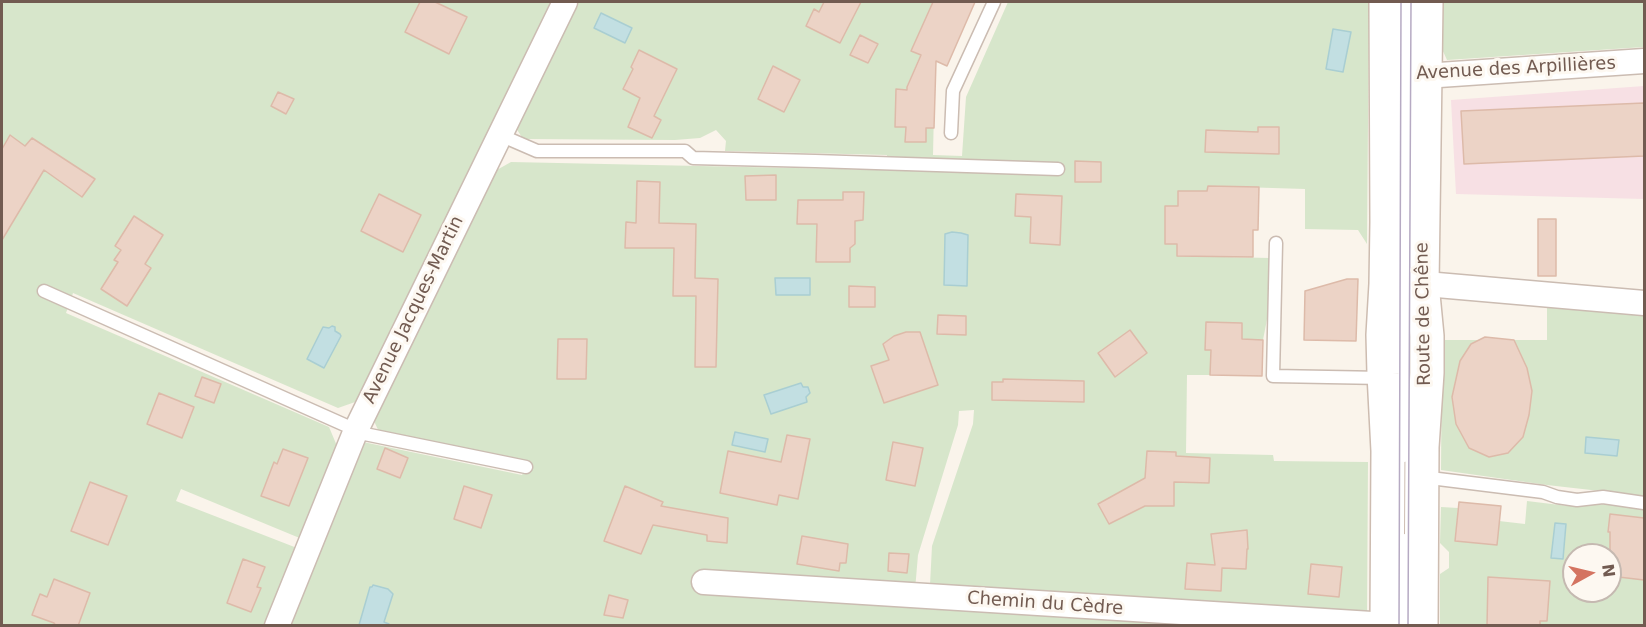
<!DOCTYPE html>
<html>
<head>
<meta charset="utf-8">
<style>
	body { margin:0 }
	#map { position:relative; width:1646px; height:627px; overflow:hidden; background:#faf4eb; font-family:"DejaVu Sans",sans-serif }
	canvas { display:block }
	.frame { position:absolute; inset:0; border:3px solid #725b51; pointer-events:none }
	.north { position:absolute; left:1562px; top:543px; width:60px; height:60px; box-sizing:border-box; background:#fdf8f1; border:2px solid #c5b9b1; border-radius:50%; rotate:82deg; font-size:16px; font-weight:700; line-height:24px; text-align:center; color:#725b51 }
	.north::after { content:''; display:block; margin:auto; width:21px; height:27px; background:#d47461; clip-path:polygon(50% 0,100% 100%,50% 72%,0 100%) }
</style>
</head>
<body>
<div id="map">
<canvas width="1646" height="627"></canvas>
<div class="frame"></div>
<div class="north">N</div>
</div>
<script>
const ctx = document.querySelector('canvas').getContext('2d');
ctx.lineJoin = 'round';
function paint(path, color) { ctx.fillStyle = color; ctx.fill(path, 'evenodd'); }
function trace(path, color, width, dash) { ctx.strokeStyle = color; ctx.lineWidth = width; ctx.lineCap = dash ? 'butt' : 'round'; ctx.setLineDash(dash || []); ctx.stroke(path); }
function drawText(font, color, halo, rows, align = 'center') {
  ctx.font = font + ' "DejaVu Sans",sans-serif'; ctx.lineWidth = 6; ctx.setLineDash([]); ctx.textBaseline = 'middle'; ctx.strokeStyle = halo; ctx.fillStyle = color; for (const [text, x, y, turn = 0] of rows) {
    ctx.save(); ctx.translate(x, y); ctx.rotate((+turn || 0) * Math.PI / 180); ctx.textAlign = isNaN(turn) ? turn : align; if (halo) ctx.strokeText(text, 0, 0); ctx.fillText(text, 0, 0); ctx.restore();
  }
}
const medical = new Path2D(`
	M1644,86V199L1456,194L1451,100Z`);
const green = new Path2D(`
	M2,2H552L465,177L358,401L338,408L73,293L66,313L329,427L337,446L302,539L181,489L176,501L297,548L267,625H2Z
	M578,2H934L912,50L921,54L907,86V90H896V108L934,110L933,155L962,156L966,97L1008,2H1369L1367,244L1358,230L1305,229V189L1208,186L1207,191H1178V206H1165V243L1177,244V256L1270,258L1269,309L1263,340L1242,339V323L1206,322L1205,349L1211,350L1210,375H1187L1186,453L1273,455L1274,461L1368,462L1367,619L930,585L932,546L973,424L974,410L959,411L958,425L918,555L915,590L1297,625L291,626L363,442L522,475L529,462L379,432L374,421L495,171L511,162L887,170V155L725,151L726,141L716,130L700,138L675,140L523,139L516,128Z
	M1443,2H1644V47L1447,60L1442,49Z
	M1547,304L1644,313V496L1547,485L1441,470L1442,340H1547Z
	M1527,501L1568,506L1606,504L1644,509V625L1440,626V574L1449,568V552L1440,543L1441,507L1458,508L1455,541L1496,545L1499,521L1525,524ZM1574,555H1610V591H1574Z`);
const water = new Path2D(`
	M601,13L632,28L625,43L594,28Z
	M1333,29L1351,32L1343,72L1326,69Z
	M952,232L961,233L968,235L967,286L944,285L945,234Z
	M775,278H810V295H776Z
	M332,326L335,327V331L340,334L341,336L324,368L307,359L323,327L329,328Z
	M801,383L803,387H808L810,393L806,397L807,402L771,414L764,395Z
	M735,432L768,439L765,452L732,445Z
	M1586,437L1619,440L1617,456L1585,453Z
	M1555,523L1566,524L1563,559L1551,558Z
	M373,585L388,589L393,594L384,622L389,624L388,625H359L370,587H372Z`);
const building = new Path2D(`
	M420,2H435L467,17L449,54L405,32Z
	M824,2H861L840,43L806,26L814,9L819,12Z
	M933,2H975L947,66L936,61L934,128H926V142H905L906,127H895L896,89L907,90V87L921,55L911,51Z
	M860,35L878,44L868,63L850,55Z
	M639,50L677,69L654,116L661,120L652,138L628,127L640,98L623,89L633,69L631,67Z
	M773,66L800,80L784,112L758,99Z
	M278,92L294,99L286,114L271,106Z
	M1644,103V156L1464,164L1461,111Z
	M1258,127H1279V154L1205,152L1206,130L1258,132Z
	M10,135L25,146L32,138L95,179L82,197L44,170L2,240V149Z
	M1075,161L1101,162V182H1075Z
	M776,175V200H746L745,176Z
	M637,181L660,182L659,223L696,224L695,278L718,279L716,367H695L696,296H673L674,248H625L626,222L636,223Z
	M1208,186L1259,187L1258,230H1253V257L1177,256V244H1165V206H1178V191H1207Z
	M843,192H864L863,220L855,221V244L850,248V262H816L817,224H797L798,200H843Z
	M379,194L421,215L403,252L361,231Z
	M1016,194L1062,196L1060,245L1030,243L1031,217L1015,216Z
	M134,216L163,235L145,264L151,268L127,306L101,289L118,262L114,260L121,250L115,246Z
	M1538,219H1556V276H1538Z
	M1347,279H1358L1356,341L1304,340L1305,291Z
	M849,286L875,287V307H849Z
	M938,315L966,316V335L937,334Z
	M1206,322L1242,323V339L1263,340L1262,376L1210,375L1211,350H1205Z
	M1130,330L1147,353L1115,377L1098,353Z
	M906,332H920L938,385L884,403L871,366L889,360L883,344L894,336Z
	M1485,337L1514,340L1527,368L1532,391L1529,415L1523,437L1508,453L1489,457L1469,448L1456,424L1452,397L1460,361L1471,344Z
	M558,339H587L586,379H557Z
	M202,377L221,384L214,403L195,396Z
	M1003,379L1084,381V402L992,400V382H1003Z
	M159,393L194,407L182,438L147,424Z
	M787,435L810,439L798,499L779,495L777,505L720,493L728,451L781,462Z
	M893,442L923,448L915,486L886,480Z
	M385,448L408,458L400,478L377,469Z
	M283,449L308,458L289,506L261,496L274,462L277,464Z
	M1147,451L1176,452V456L1210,458L1209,483L1174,482V506H1145L1109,524L1098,504L1145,478Z
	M90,482L127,496L108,545L71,531Z
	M464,486L492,495L481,528L454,519Z
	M625,486L663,502L661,506L728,518L727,543L707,541V535L653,525L641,554L604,541Z
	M1459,502L1501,506L1497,545L1455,541Z
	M1610,514L1644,518V580L1610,576V532H1608Z
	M1247,530L1248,549H1247L1246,569L1222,568L1221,591L1185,589L1187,563L1215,565L1211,534Z
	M802,536L848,544L846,563H840L839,571L797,564Z
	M889,553L909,554L907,573L888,571Z
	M243,559L265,567L257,587L261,588L251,612L227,603Z
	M1311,564L1342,567L1339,597L1308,594Z
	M1488,577L1550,581L1547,621H1540V626H1487Z
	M54,579L90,593L78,626H56L54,623L32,615L40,594L47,597Z
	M609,595L628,600L623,618L604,615Z`);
const service = new Path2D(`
	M951,133L953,91L994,2
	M500,135L537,151H685L693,158L815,161L1058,169
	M1276,243L1273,376L1383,378
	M44,291L356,430
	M355,432L526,467
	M1404,456L1406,2
	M1422,477L1543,492L1557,497L1577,500L1603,497L1644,503
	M1404,626V540`);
const minor = new Path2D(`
	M1388,75H1439L1644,61
	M1386,284L1437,285L1644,303
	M704,582L1372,624H1404
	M277,626L356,430L565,2`);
const secondary = new Path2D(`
	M1386,2L1387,222L1386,284L1383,335L1384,374L1388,451L1387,626
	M1421,626L1422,447L1427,373V336L1422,284L1426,2`);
const tram = new Path2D(`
	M1399,626L1401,2
	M1408,626L1411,2`);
const streetNames = [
	["Avenue des Arpillières",1516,69,-3],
	["Avenue Jacques-Martin",414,310,-64],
	["Route de Chêne",1424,314,-91],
	["Chemin du Cèdre",1045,604,4]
];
paint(medical, '#f7e0e4');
paint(green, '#d7e6cb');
paint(water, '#c2dfe2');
trace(water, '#a9ced2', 1.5);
paint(building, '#ecd3c6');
trace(building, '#ddbaa9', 1.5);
trace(service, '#cbbcb2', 15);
trace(minor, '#cbbcb2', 27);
trace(secondary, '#cdbcb0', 36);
trace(service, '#fff', 12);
trace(minor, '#fff', 24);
trace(secondary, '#fff', 33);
trace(tram, '#b6aac3', 1.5);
drawText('18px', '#725b51', '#fdf8f1', streetNames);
</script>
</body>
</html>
